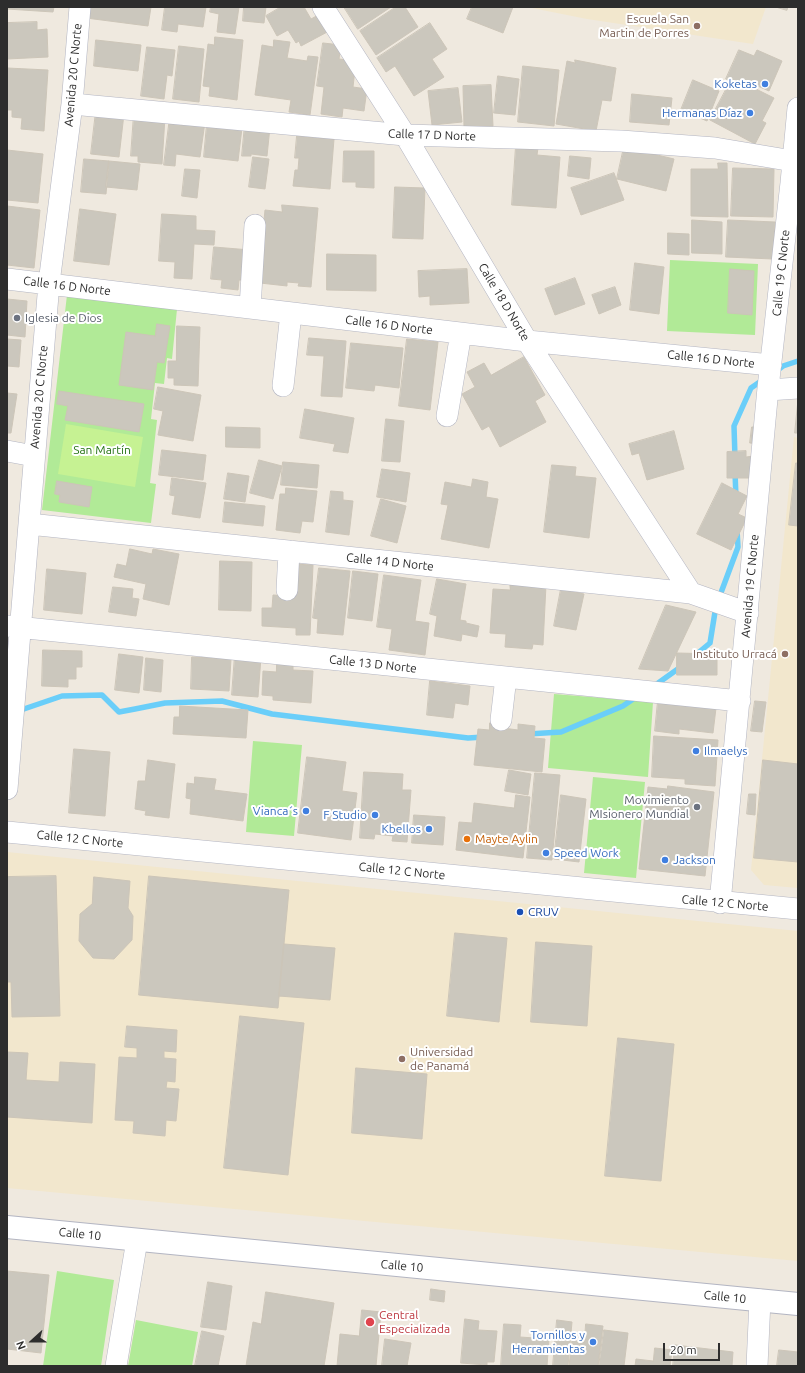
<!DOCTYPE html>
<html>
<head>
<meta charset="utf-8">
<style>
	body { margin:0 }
	#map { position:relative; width:805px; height:1373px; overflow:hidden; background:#efe9df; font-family:Ubuntu,sans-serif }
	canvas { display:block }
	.frame { position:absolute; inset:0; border:8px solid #2d2d2d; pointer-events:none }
	.north { position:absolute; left:12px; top:1321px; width:40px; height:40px; -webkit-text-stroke:3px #fff; paint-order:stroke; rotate:249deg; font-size:11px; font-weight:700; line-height:16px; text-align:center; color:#2d2d2d }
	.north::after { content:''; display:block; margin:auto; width:14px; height:18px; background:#2d2d2d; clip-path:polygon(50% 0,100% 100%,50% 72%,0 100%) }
	.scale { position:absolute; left:663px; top:1343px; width:57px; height:18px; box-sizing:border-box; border:2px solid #2d2d2d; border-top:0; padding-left:5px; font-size:12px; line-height:14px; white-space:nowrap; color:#2d2d2d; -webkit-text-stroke:3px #fff; paint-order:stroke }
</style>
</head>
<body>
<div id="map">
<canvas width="805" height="1373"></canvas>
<div class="frame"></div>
<div class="north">N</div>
<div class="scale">20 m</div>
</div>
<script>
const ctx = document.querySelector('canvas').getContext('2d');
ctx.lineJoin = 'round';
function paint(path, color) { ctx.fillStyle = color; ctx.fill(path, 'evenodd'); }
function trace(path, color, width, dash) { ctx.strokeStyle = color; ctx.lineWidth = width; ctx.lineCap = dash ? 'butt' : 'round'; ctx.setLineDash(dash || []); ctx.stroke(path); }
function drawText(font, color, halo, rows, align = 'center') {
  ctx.font = font + ' Ubuntu,sans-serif'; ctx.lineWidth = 4; ctx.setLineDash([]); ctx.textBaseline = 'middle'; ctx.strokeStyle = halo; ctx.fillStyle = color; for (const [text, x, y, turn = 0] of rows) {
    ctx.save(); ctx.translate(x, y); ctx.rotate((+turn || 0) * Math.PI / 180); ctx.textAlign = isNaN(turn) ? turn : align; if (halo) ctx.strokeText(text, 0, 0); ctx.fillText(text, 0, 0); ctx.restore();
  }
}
const education = new Path2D(`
	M527,7H766L753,44L587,19Z
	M794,437L798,438V888L764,885L751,870Z
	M7,852L798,931V1261L7,1188Z`);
const green = new Path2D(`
	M670,260L758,264L755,335L667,331Z
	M67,295L177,309L172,359L167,358L164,384L155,383L151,419L157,420L150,483L156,484L151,523L42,510Z
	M554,694L653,702L648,777L548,768Z
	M253,741L302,745L294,836L246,832Z
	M593,777L645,782L636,878L584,873Z
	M57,1271L114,1280L101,1366H43Z
	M136,1320L198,1332L192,1366H128Z`);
const pitch = new Path2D(`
	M66,424L143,437L135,487L58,474Z`);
const stream = new Path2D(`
	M775,372L783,366L798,361
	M735,458L734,426L751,388L764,379
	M735,472L736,498
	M719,598L738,547L737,530
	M692,658L710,643L715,612L717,606
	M654,686L682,666
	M18,711L62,696L102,695L119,712L135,709L165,703L222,701L272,714L468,738L484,737
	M528,734L561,732L623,706L636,697`);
const building = new Path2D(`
	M7,7H54L53,12L7,9Z
	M88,7H151L148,26L86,18Z
	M165,7H206L203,27L178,24L177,32L162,30Z
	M211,7H239L235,34L217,32L219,14L210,12Z
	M244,7H266L264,23L243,21Z
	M281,7H304L311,19L322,13L331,30L301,46L299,41L296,43L288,30L277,36L266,16Z
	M344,7H391L358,29Z
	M396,7H405L418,27L376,55L360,31Z
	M472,7H513L503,33L467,19Z
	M776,7H788L787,10Z
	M37,22V30L47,29L48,57L7,59V23Z
	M430,23L447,49L432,59L444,77L414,96L395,66L386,72L377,58Z
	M215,37L243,40L237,100L209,96L210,87L203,86L208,44L214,45Z
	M96,40L141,45L138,71L94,66Z
	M274,40L290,42L287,58L307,61L308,56L318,57L310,115L289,112L291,100L255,95L262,45L273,47Z
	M323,43L341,45L339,59L356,61L353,87L367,89L364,111L343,108L342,117L321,114L324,87L317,86Z
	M179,46L204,49L199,102L173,99Z
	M147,47L175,50L172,76L167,75L164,99L141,96Z
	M739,50L754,56L757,50L782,61L769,91L744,80L742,86L726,79Z
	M575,60L616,68L611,101L602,100L596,131L556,124L567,61L575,63Z
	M523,66L559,70L554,126L518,122Z
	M7,68L48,70L44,131L21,129L22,118L12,117V110H7Z
	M498,76L519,79L515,115L494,113Z
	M693,80L719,91L707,121L681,110Z
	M729,84L742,91L746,84L774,98L762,121L766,123L755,144L710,120Z
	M491,85L493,126L464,127L463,86Z
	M458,88L462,122L432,125L428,91Z
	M632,94L672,98L669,125L630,122Z
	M96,111L124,114L119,157L91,154Z
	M134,114L165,117L162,164L138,162V156H131Z
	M170,117L205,122L200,157L176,154L175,166L164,165Z
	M207,124L242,128L238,161L204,157Z
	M245,124L270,127L267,156L251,154V156H242Z
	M297,136L334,139L330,189L293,186L295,170H298L299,158H295Z
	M516,146L538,148L537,155L560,157L556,208L512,205Z
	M624,147L674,159L666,191L617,179Z
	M7,150L43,154L38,203L7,200Z
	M344,151H374V188L356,187V182H343Z
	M570,156L591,158L589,179L568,176Z
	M253,157L269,159L265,189L249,187Z
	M84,159L109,161L106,194L81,192Z
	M109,161L140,164L137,190L106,187Z
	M718,163H727L728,217L691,216V169H718Z
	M733,168L774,169L773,217L731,216Z
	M185,169L200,170L197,198L182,196Z
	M614,173L624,200L581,215L571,188Z
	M395,187L425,188L423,239L393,238Z
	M282,205L318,208L311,287L298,286L299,283L287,282V286L260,283V261L265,210L282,212Z
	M7,206L40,210L34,268L7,265Z
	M80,209L116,214L109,265L74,261Z
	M162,214L196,216V230L215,231L214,245L194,244L192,279L174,278L175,262L159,261Z
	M692,220L722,222V254L692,253Z
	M728,220L775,222L773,259L726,257Z
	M668,233L689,234V255L668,254Z
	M214,247L250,250L247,280H239L238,290L221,288L222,280L211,279Z
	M327,254L376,255V291L327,290Z
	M635,263L664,267L659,314L630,310Z
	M467,269L469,303L430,305V296L419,297L418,271Z
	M730,269L754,271L752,315L728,313Z
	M575,278L585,304L555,315L545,289Z
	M615,287L621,305L599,314L592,295Z
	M7,299L27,301L25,337L7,335Z
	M157,324L170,326L164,363L157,362L153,390L119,385L126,332L155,336Z
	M177,326L200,327L198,386L174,385V378H168V361H176Z
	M309,338L346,341L342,397L321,396L324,356L307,355Z
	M7,339L21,340L19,367L7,366Z
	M407,339L438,342L430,410L399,406Z
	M351,343L403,348L399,388L375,385L374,391L346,388Z
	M524,357L545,395L535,401L546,422L500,447L489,426L482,430L462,394L475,387L467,372L484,363L491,375Z
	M158,387L201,395L193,441L158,435L163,411L154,409Z
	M59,391L144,404L139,432L65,420L68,406L57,404Z
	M7,393L17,394L11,433H7Z
	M798,400V433H795Z
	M305,409L354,418L348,453L333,451L335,444L300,438Z
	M386,419L404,421L400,462L382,461Z
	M226,427L260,428V448L226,447Z
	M752,427H761L759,444L750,443Z
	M674,431L684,469L647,480L639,453L632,455L629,444Z
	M162,450L206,455L203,480L159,475Z
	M746,451V457L754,456L755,478H727V452Z
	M259,460L282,466L273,499L250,493Z
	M283,462L319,465L317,488L281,485Z
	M796,463H798V526L789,525Z
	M552,465L576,467L575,476L596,478L589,538L544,532Z
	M382,469L410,473L406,502L377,497Z
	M228,473L249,476L245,502L224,499Z
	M172,478L206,483L200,518L172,514L175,496L170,495Z
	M473,479L488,482L486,497L498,499L489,548L441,539L448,505L441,504L445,482L471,487Z
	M57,481L92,487L89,507L59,502L60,495L55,494Z
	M722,483L747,496L738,514L747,518L731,550L697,534Z
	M286,488L317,491L313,522L302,521L300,533L276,530L280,494H285Z
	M331,491L343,492V500L353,501L349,535L326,532Z
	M381,499L406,506L397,543L371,536Z
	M225,502L265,506L263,526L223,522Z
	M130,549L152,554L153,549L179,554L169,605L143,599L146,584L114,577L117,564L126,566Z
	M220,561L252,562L251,611L219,610Z
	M292,564L313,565L310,635H296V628L262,626V608H272L273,595L291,596Z
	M319,568L350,571L343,635L317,633L318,619L313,618Z
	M47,569L86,573L82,614L44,610Z
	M353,571L378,574L372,621L348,618Z
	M384,575L421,580L415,621L429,623L425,655L389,650L392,629L377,627Z
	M437,579L466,584L460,620L466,621V623L479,626L477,637L462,634L461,641L434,636L437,616L430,614Z
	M510,582L546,585L543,645L533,644L532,649L505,647L506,634L490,633L493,589L510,590Z
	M113,587L133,589L132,598L139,599L136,616L109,612Z
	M561,589L584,594L576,630L554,626Z
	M666,605L696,612L668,671L639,669Z
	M43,650L82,651V667H76V679H68V687L42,686Z
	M677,653L717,654V675H677Z
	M119,654L143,657L139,693L115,690Z
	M235,655L261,657L258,697L232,695Z
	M192,657L231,659L229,691L191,689Z
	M146,658L163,660L161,692L144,690Z
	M277,663L293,664V670L313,671L311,703L273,700V696L262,695L263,671L276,672Z
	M430,681L470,686L468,705L455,703L453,718L427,715Z
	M658,701L716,708L713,733L679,729V734L655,731Z
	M755,701L766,702L762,732L751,731Z
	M180,706L248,710L246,738L173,734L174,717H179Z
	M490,723L504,725L503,728L518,730V724L535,726L534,738L545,739L542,772L474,765L478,729L489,730Z
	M654,736L718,740L715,786L685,784V779L652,777Z
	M74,749L110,752L105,816L69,813Z
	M307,757L346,762L342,791L357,793L351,840L298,833Z
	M148,760L175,764L169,818L145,815L146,811L135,809L138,781H145Z
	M763,760L798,764V862L754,858Z
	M509,770L531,774L528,795L505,791Z
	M364,772L403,774L402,790H411L407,842L392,841L393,836L375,834L374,839L360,838Z
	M535,773L560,775L552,860L527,858Z
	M195,777L216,779L214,790L247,794L243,821L190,814L191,799L186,798L187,783L194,784Z
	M668,786L714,792L705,876L639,869L648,787L667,789Z
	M749,794H756L755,815L747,814Z
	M516,795L530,797L523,858L456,850L459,822L472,823L474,803L514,808Z
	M561,795L586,799L579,862L554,859Z
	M414,815L445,817L443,845L412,843Z
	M56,876L60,1016L12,1017L11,982H7V877Z
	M149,876L289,890L278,1008L139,995Z
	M94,877L130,881L128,908L133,916L132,940L114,959L93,958L79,941L80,914L92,904Z
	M455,933L507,938L499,1022L447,1016Z
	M536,942L592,946L587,1026L531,1022Z
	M284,944L335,948L330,1000L279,996Z
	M240,1016L304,1023L288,1175L224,1168Z
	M127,1026L177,1030L176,1052L164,1051V1058L176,1059L175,1082L167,1081L166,1088L179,1089L176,1121L166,1120L165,1136L133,1133L134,1121L115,1120L119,1057L137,1058V1048L125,1047Z
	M618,1038L674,1044L661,1181L605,1176Z
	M7,1052L28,1053L26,1080L59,1082L60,1062L95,1064L92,1123L7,1117Z
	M356,1068L427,1074L422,1139L352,1133Z
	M7,1271L49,1275L41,1353L7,1349Z
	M208,1282L232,1286L226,1330L201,1327Z
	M431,1289L445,1291L444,1302L430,1300Z
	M266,1292L334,1303L324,1366H246L253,1322L261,1324Z
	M362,1310L381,1312L376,1366H337L340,1334L359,1336Z
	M465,1319L479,1321L478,1330L497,1331L494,1362H487V1365L461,1363Z
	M557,1320L572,1322L568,1366H553Z
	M504,1324L521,1325L520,1337L549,1339L547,1366H501Z
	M586,1324L603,1326L598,1366H569L572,1340L584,1342Z
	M604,1330L628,1333L624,1366H599Z
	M202,1331L224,1336L218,1366H195Z
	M385,1339L411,1343L407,1366H382Z
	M675,1345L733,1352L732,1366H673Z
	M655,1348L672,1350L670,1366H635L636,1359L653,1361Z
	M779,1350L798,1352V1366H777Z`);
const street = new Path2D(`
	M323,7L405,135L527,341L691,593
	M72,104L405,135L621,141L715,148L793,161
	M7,279L527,341L771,365
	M250,308L255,225
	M283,386L291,313
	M768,390L798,388
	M447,416L461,333
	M7,451L34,456
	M29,524L691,593L748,613
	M287,590L289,551
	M7,626L740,701
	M501,720L506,677
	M7,789L49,283L72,104L80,7
	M7,832L798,909
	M720,903L768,388L791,183L798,108
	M116,1366L137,1240
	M757,1366L760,1300`);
const secondary = new Path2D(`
	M7,1227L798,1304`);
const markers = [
	[697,26,4,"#8d6e63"],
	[765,84,4,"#3f7fe0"],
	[750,113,4,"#3f7fe0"],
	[17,318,4,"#6b7280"],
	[785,654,4,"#8d6e63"],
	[696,751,4,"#3f7fe0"],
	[697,807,4,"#6b7280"],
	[306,811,4,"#3f7fe0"],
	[375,815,4,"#3f7fe0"],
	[429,829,4,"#3f7fe0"],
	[467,839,4,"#e8710a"],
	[546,853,4,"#3f7fe0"],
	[665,860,4,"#3f7fe0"],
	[520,912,4,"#1a4fb4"],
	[402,1059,4,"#8d6e63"],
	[370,1322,5,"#e0444e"],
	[593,1342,4,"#3f7fe0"]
];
const educationNames = [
	["Escuela San",689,19],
	["Martin de Porres",689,33],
	["Instituto Urracá",777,654],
	["Universidad",410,1052,"left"],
	["de Panamá",410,1066,"left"]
];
const streetNames = [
	["Avenida 20 C Norte",73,75,-85],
	["Calle 17 D Norte",432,135,2],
	["Calle 19 C Norte",781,273,-84],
	["Calle 16 D Norte",67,286,7],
	["Calle 18 D Norte",504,302,59],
	["Calle 16 D Norte",389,325,7],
	["Calle 16 D Norte",711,359,6],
	["Avenida 20 C Norte",39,397,-85],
	["Calle 14 D Norte",390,562,6],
	["Avenida 19 C Norte",750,586,-85],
	["Calle 13 D Norte",373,664,6],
	["Calle 12 C Norte",80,839,6],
	["Calle 12 C Norte",402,871,6],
	["Calle 12 C Norte",725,903,5],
	["Calle 10",80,1234,6],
	["Calle 10",402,1266,5],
	["Calle 10",725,1297,6]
];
const shopNames = [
	["Koketas",757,84],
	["Hermanas Díaz",742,113],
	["Ilmaelys",704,751,"left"],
	["Vianca´s",298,811],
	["F Studio",367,815],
	["Kbellos",421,829],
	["Speed Work",554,853,"left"],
	["Jackson",673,860,"left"],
	["Tornillos y",585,1335],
	["Herramientas",585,1349]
];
const worshipNames = [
	["Iglesia de Dios",25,318],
	["Movimiento",689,800,"right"],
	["MIsionero Mundial",689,814,"right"]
];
const parkNames = [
	["San Martín",102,450]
];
const foodNames = [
	["Mayte Aylin",475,839]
];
const transitNames = [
	["CRUV",528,912]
];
const healthNames = [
	["Central",379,1315],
	["Especializada",379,1329]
];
paint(education, '#f2e7cd');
paint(green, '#b1ea97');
paint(pitch, '#c6f293');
trace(stream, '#6acef9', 5.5);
paint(building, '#cbc7bd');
trace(building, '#ccc5b8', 1);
trace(street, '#b3b5c2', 22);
trace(secondary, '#b3b5c2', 24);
trace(street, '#fff', 21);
trace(secondary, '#fff', 22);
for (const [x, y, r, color] of markers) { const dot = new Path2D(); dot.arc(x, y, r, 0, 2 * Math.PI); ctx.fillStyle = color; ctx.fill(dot); trace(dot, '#fff', 1.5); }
drawText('12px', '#785e54', '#fff', educationNames, 'right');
drawText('12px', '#2d2d2d', '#fff', streetNames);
drawText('12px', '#366cbe', '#fff', shopNames, 'right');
drawText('12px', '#5b616d', '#fff', worshipNames, 'left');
drawText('12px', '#257315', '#fff', parkNames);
drawText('12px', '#c56008', '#fff', foodNames, 'left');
drawText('12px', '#164399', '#fff', transitNames, 'left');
drawText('12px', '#be3a42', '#fff', healthNames, 'left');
</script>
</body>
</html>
